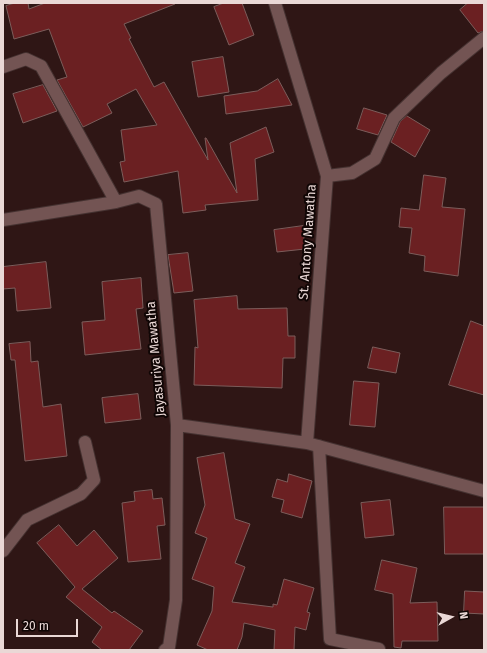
<!DOCTYPE html>
<html>
<head>
<meta charset="utf-8">
<style>
	body { margin:0 }
	#map { position:relative; width:487px; height:653px; overflow:hidden; background:#2f1615; font-family:"Fira Sans",sans-serif }
	canvas { display:block }
	.frame { position:absolute; inset:0; border:4px solid #ead8d6; pointer-events:none }
	.north { position:absolute; left:431px; top:597px; width:40px; height:40px; -webkit-text-stroke:3px #100605; paint-order:stroke; rotate:82deg; font-size:11px; font-weight:700; line-height:16px; text-align:center; color:#ead8d6 }
	.north::after { content:''; display:block; margin:auto; width:14px; height:18px; background:#ead8d6; clip-path:polygon(50% 0,100% 100%,50% 72%,0 100%) }
	.scale { position:absolute; left:16px; top:619px; width:62px; height:18px; box-sizing:border-box; border:2px solid #ead8d6; border-top:0; padding-left:5px; font-size:12px; line-height:14px; white-space:nowrap; color:#ead8d6; -webkit-text-stroke:3px #100605; paint-order:stroke }
</style>
</head>
<body>
<div id="map">
<canvas width="487" height="653"></canvas>
<div class="frame"></div>
<div class="north">N</div>
<div class="scale">20 m</div>
</div>
<script>
const ctx = document.querySelector('canvas').getContext('2d');
ctx.lineJoin = 'round';
function paint(path, color) { ctx.fillStyle = color; ctx.fill(path, 'evenodd'); }
function trace(path, color, width, dash) { ctx.strokeStyle = color; ctx.lineWidth = width; ctx.lineCap = dash ? 'butt' : 'round'; ctx.setLineDash(dash || []); ctx.stroke(path); }
function drawText(font, color, halo, rows, align = 'center') {
  ctx.font = font + ' "Fira Sans",sans-serif'; ctx.lineWidth = 4; ctx.setLineDash([]); ctx.textBaseline = 'middle'; ctx.strokeStyle = halo; ctx.fillStyle = color; for (const [text, x, y, turn = 0] of rows) {
    ctx.save(); ctx.translate(x, y); ctx.rotate((+turn || 0) * Math.PI / 180); ctx.textAlign = isNaN(turn) ? turn : align; if (halo) ctx.strokeText(text, 0, 0); ctx.fillText(text, 0, 0); ctx.restore();
  }
}
const building = new Path2D(`
	M15,3H28L29,9L45,3H175V4L124,24L131,38L129,39L154,87L164,82L208,160L205,138H206L237,193L230,143L266,127L274,152L255,159L258,200L205,205L206,210L183,213L178,171L124,182L120,162L125,161L121,130L157,125L136,89L107,104L112,113L83,127L57,80L67,77L49,29L14,39L6,6Z
	M224,3H242L254,35L229,45L214,7Z
	M468,3H484V31L478,33L460,10Z
	M223,57L229,92L198,97L192,62Z
	M278,79L292,105L226,114L224,96L257,91Z
	M43,85L57,111L23,123L13,94Z
	M364,108L387,115L378,135L357,129Z
	M407,116L430,130L415,157L391,142L400,122Z
	M424,175L446,178L442,207L465,209L458,276L424,271L425,256L409,253L412,228L399,227L401,208L419,210Z
	M303,226L305,249L277,252L274,230Z
	M188,253L193,291L174,293L168,255Z
	M46,262L51,308L17,311L15,288L3,289V267Z
	M141,278L143,308L136,309L141,349L85,355L82,322L105,320L102,282Z
	M237,296L238,309L287,308L288,336H295V358H283L282,388L194,385L195,347L198,348L194,300Z
	M471,321L484,326V395L449,385Z
	M30,342L31,362L38,361L43,407L61,404L67,456L25,461L15,360H11L9,344Z
	M373,347L400,353L396,373L368,368Z
	M354,381L379,383L375,427L350,425Z
	M138,394L141,419L105,423L102,398Z
	M224,453L235,519L250,524L235,563L245,567L232,602L273,607V604L277,605L284,579L314,588L307,612L310,613L306,630L295,627L294,650H274L275,630L244,623L242,637L237,650H208L197,645L212,611L214,587L192,579L207,538L195,533L205,505L197,458Z
	M289,474L312,481L302,518L281,512L284,500L272,497L277,479L287,482Z
	M152,490L153,499L162,498L165,525L157,526L161,559L128,562L122,503L135,501L134,492Z
	M390,500L394,535L365,538L361,503Z
	M444,507H484V554H445Z
	M59,525L77,546L94,530L118,558L82,589L112,613L114,611L143,631L129,650H102L92,642L102,627L66,597L75,587L37,543Z
	M382,560L417,568L410,603L437,602L438,641H402L401,648L394,647L393,594L375,590Z
	M465,591L484,592V614L464,613Z`);
const minor = new Path2D(`
	M275,3L327,176L307,443
	M3,67L26,59L41,66L116,202
	M327,176L352,173L375,159L394,118L441,73L484,38
	M3,220L116,202L139,196L156,204L177,425L307,443L484,491
	M319,446L330,639L379,649
	M3,551L27,520L81,494L94,480L85,442
	M165,650L169,647L176,600L177,425`);
const streetNames = [
	["St. Antony Mawatha",308,242,-86],
	["Jayasuriya Mawatha",156,359,-95]
];
paint(building, '#6b2022');
trace(building, '#7c5d5b', 1);
trace(minor, '#453231', 14);
trace(minor, '#735453', 12);
drawText('13px', '#ead8d6', '#100605', streetNames);
</script>
</body>
</html>
